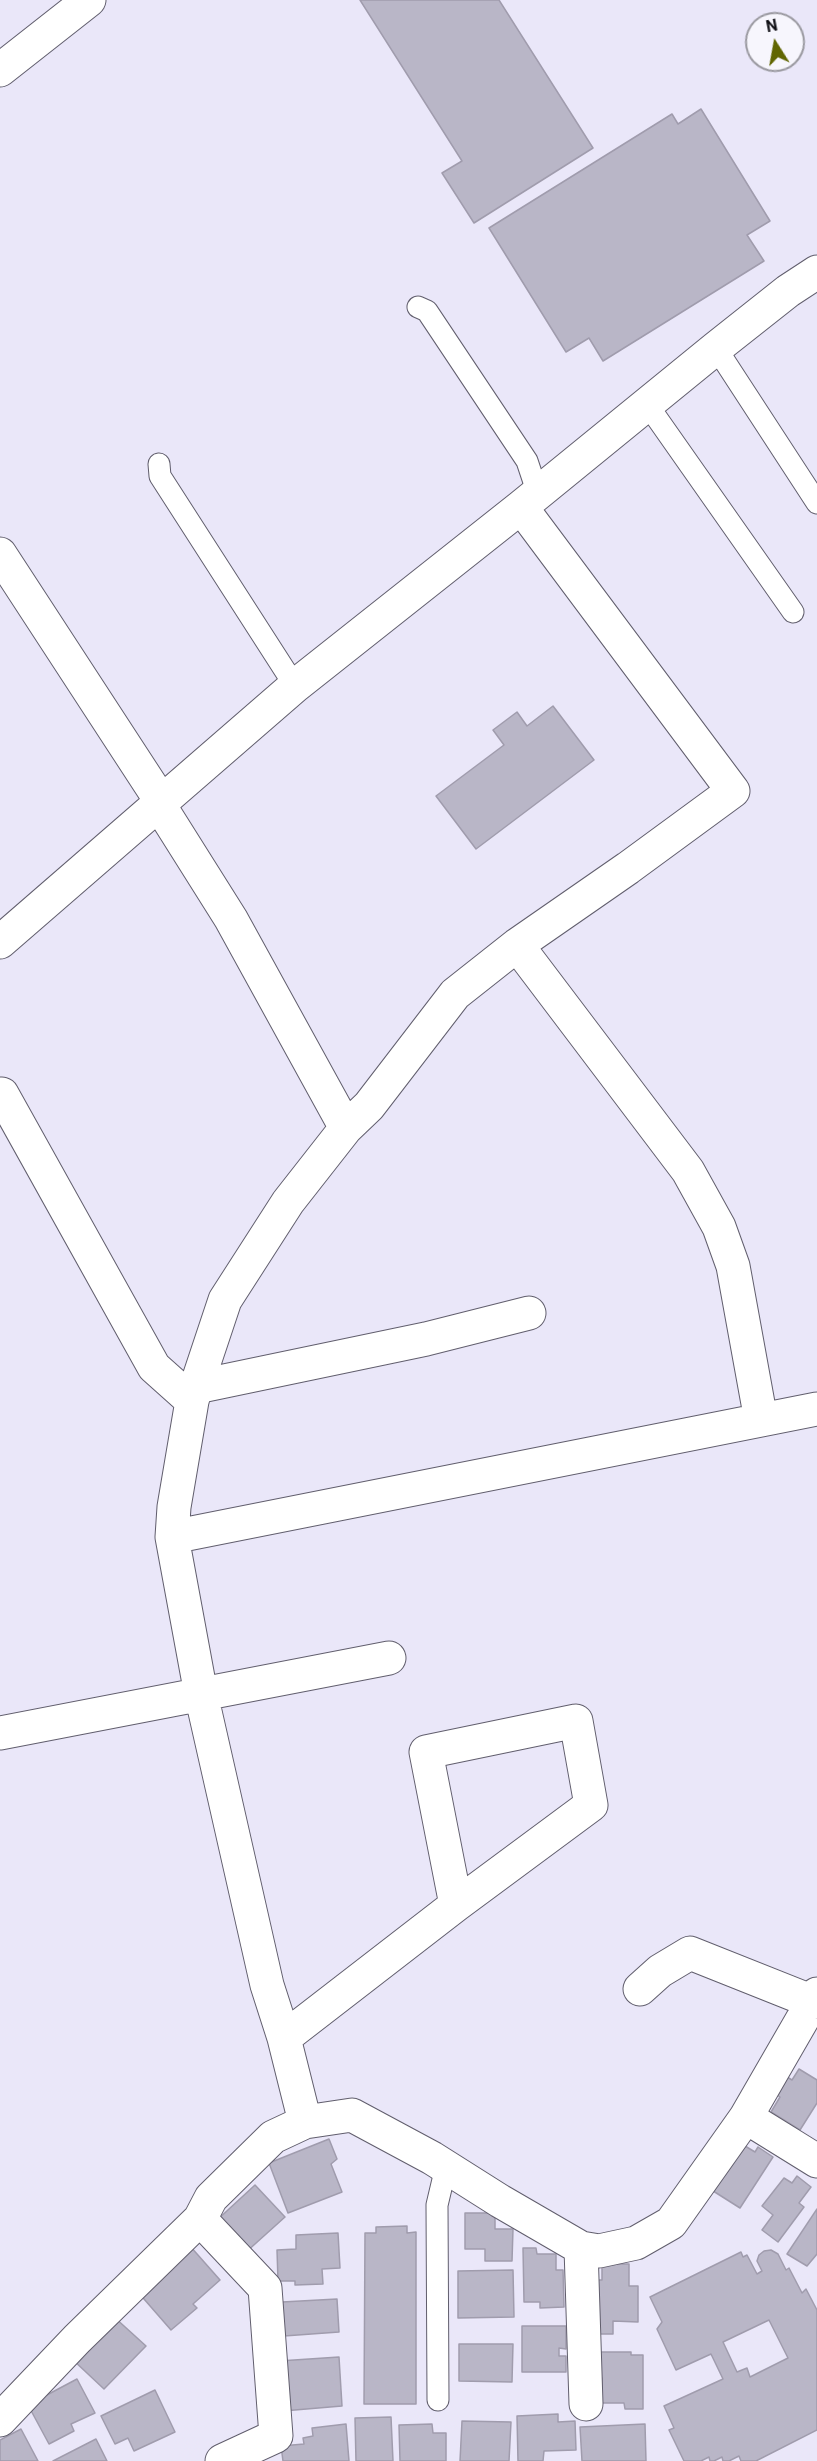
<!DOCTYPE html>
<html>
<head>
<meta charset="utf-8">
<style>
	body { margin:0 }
	#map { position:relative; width:817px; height:2461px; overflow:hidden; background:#eae7f9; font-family:Roboto,sans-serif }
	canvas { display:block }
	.north { position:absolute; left:745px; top:12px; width:60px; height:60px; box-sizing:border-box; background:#f7f6fd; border:2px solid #9a99a0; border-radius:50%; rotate:349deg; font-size:16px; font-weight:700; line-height:24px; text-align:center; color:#0f0e14 }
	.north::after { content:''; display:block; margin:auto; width:21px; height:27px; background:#616602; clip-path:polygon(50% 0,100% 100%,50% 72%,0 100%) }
</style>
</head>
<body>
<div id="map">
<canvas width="817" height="2461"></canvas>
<div class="north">N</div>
</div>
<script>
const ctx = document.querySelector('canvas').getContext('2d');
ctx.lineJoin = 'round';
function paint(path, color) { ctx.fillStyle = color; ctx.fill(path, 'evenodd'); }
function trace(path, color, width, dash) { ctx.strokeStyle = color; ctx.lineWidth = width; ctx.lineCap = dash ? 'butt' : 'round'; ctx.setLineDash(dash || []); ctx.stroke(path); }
const building = new Path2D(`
	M360,0H499L593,148L474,223L442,173L462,161Z
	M701,109L770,221L747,235L764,261L603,361L589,338L566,352L489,228L672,114L678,124Z
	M553,706L594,760L476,849L436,796L504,745L493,730L517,712L527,726Z
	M799,2069L817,2080V2103L800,2130L771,2112L780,2097L773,2092L784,2075L792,2080Z
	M329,2139L337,2159L331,2164L342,2192L288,2213L269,2163Z
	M740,2143L755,2152L758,2147L773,2157L740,2208L710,2189Z
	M797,2176L811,2187L799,2203L804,2207L778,2242L762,2230L773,2215L762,2206L784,2178L792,2183Z
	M255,2185L285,2217L245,2253L216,2221Z
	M817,2209V2254L807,2266L787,2254Z
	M465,2213H495V2229H513L512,2261H485V2249H465Z
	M407,2226V2233L416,2232V2404H364L365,2233H376V2227Z
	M338,2233L340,2268L322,2269L323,2284L295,2285V2281H278L277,2250L296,2249V2235Z
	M190,2246L220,2280L193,2304L197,2308L171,2330L137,2291Z
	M523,2248H536L537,2254H556V2270H563L564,2307L540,2308V2302H524Z
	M771,2250L778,2254L786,2270L789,2268L802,2293L806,2289L817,2310V2430L756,2461H741L739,2456L729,2461H723L722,2457L714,2461H710L709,2457L701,2461H684L669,2430L674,2428L664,2406L723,2379L711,2354L676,2370L657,2329L662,2322L650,2297L741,2252L743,2257L747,2255L757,2274L762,2271L757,2261L759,2255L764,2251ZM769,2320L788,2358L750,2377L747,2368L737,2372L723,2342Z
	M602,2264H629V2286H638V2322L613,2321V2334H595V2280H602Z
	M513,2270L514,2317L458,2318V2271Z
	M337,2299L339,2332L284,2336L282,2302Z
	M113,2316L146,2346L104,2389L72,2359Z
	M522,2326H566V2349L559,2348V2356H566V2372H522Z
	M459,2344H513L512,2382L459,2381Z
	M593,2352H631V2355H643V2409H625L624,2403H602V2378H593Z
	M339,2357L342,2406L283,2411L279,2361Z
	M77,2379L95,2413L71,2424L74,2431L49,2444L28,2405Z
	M155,2390L175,2432L134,2451L128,2438L115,2444L101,2416Z
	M558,2414V2422L575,2421L576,2450L544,2451L543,2461H518L517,2416Z
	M391,2417L393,2461H356L355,2418Z
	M462,2421L511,2422L509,2461H460Z
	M346,2424L349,2461H283L281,2446L304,2444L303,2438L313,2436L312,2428Z
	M432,2424L433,2433H446V2461H400L399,2425Z
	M645,2424L646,2461H582L580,2427Z
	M21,2429L38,2461H0V2440Z
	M96,2439L107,2461H53Z`);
const service = new Path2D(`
	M418,307L427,311L527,461L537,491
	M716,348L817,503
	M647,404L793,612
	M159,464L160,476L295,686
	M438,2400L437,2205L446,2167`);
const minor = new Path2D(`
	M0,70L89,0
	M0,554L161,801
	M158,803L231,919L346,1128
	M0,942L295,686L521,507L716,348L788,291L817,272
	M517,945L688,1171L719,1227L733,1266L761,1420
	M2,1094L154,1367L192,1401
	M196,1387L426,1339L529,1313
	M172,1537L817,1409
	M0,1733L389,1658
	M640,1989L660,1971L690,1953L813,2002
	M284,2038L456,1905L591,1805L576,1721L426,1752L456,1905
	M746,2117L817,2161
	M305,2122L284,2038L267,1985L201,1694L172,1537L174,1507L192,1401L196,1387L225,1300L288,1202L346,1128L369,1106L455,994L517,945L628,868L733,791L521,507
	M200,2219L265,2288L276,2436L222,2461
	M581,2248L586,2404
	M0,2420L77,2339L200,2219L211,2198L273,2137L305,2122L352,2115L432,2158L500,2201L581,2248L599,2251L636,2243L671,2223L746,2117L817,1994`);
paint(building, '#b9b6c7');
trace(building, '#a09cad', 1.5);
trace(service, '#615e6d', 23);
trace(minor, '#615e6d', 35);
trace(service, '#fff', 21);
trace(minor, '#fff', 33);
</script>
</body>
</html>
